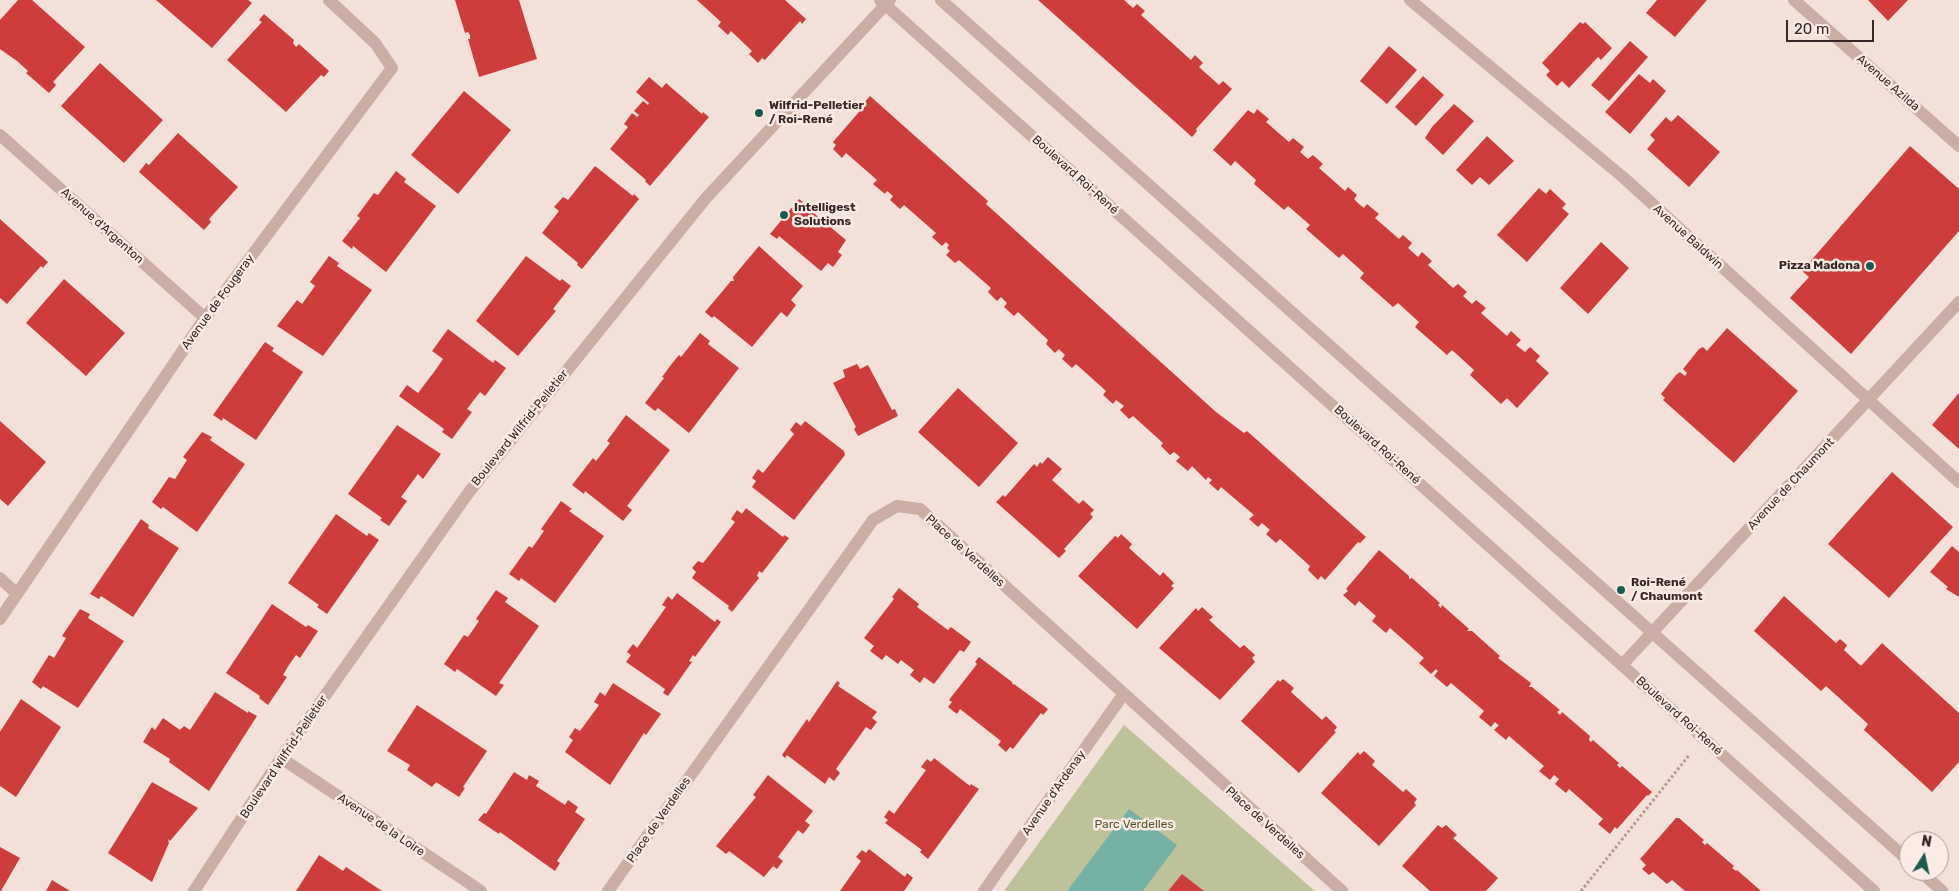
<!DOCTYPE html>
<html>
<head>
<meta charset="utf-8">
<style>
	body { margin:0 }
	#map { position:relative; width:1959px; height:891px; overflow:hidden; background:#f3e0d8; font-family:Rubik,sans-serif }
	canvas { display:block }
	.north { position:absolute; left:1899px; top:831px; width:50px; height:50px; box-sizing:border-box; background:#faebe5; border:1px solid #ac9d99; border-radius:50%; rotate:10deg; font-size:14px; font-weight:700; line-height:20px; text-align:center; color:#362726 }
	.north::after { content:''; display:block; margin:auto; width:18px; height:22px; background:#195a4f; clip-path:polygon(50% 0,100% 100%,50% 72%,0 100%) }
	.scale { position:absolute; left:1786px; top:20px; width:88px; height:22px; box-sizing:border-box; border:2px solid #362726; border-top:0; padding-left:6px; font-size:15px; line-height:18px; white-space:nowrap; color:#362726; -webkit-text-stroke:4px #faebe5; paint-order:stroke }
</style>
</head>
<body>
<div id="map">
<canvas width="1959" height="891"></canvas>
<div class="north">N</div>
<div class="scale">20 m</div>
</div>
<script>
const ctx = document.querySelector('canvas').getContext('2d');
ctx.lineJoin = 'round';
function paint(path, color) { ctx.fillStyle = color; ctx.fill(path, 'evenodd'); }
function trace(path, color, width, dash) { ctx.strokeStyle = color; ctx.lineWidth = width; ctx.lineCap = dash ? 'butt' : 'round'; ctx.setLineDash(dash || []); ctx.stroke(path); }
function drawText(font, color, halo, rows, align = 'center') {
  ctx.font = font + ' Rubik,sans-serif'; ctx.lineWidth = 5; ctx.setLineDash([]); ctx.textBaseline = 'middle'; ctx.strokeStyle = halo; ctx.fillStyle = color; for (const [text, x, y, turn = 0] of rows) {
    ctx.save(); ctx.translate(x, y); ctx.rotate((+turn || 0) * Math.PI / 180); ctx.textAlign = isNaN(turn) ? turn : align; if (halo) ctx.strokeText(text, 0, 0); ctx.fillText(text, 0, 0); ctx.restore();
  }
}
const green = new Path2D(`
	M1124,725L1315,891H1004Z`);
const water = new Path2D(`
	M1129,809L1177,845L1143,891H1067Z`);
const building = new Path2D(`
	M18,0H32L85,47L53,82L56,85L49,93L26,73L28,71L17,61L0,49V20Z
	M156,0H248L252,3L212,48Z
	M455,0H519L537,59L479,77L468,39H470V35L468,32L465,33Z
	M697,0H785L806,19L802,24L800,21L765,60L762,58L758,63L749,54L752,51L731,31L728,35L718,26L721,22Z
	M1038,0H1124L1133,8L1137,4L1145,11L1141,15L1191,60L1195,55L1203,63L1199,67L1219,85L1223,81L1232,89L1196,129L1197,131L1192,137Z
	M1657,0H1707L1675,37L1646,13Z
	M1868,0H1908L1888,21Z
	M264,14L294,40L293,43L296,47L299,44L329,71L324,77L321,75L286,112L227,60L262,22L259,20Z
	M1580,22L1583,24L1585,22L1612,48L1601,60L1598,57L1569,88L1562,81L1557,86L1546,75L1550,71L1542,63Z
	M1630,41L1648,57L1609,101L1591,85Z
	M1389,46L1417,70L1387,104L1360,81Z
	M100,63L163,120L124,163L61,106Z
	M1639,74L1650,83L1653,79L1666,91L1630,134L1605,112Z
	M1423,76L1444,95L1416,126L1395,107Z
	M649,77L662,88L666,83L702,114L703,112L709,117L650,186L645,181L646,180L610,149L628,127L624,124L632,113L637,117L639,115L634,111L643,101L648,105L649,103L636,92Z
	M464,91L511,130L458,194L411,155Z
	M870,96L988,201L986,204L1216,412L1244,433L1247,431L1366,537L1360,543L1358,542L1325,580L1321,576L1318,580L1308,570L1310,566L1280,539L1276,543L1266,534L1270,530L1262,523L1258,527L1249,519L1254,515L1221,487L1218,491L1209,483L1212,480L1208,477L1206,480L1192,466L1188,471L1176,461L1180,457L1174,452L1170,455L1161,446L1163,443L1133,416L1129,419L1120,410L1124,406L1116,400L1113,404L1103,395L1106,391L1076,364L1072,368L1062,359L1065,355L1059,349L1055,353L1046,344L1048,340L1018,312L1014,316L1004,307L1007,303L1001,297L997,301L988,292L991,288L959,260L955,263L946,255L950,251L947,248L949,245L946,242L942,246L932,237L936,233L904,205L900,209L890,200L893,196L887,191L885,194L873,184L877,180L846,153L842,158L833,149L836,145L833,142L865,105L864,103Z
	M1454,104L1474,121L1443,155L1425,138L1432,127Z
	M1257,109L1269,119L1266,122L1289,142L1293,138L1304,147L1300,152L1308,159L1313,155L1323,164L1319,168L1345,191L1348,187L1357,195L1354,199L1359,204L1364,208L1367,204L1379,214L1375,218L1399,239L1403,235L1412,243L1408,248L1418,257L1422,252L1432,261L1428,265L1453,288L1458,284L1467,292L1463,296L1472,304L1476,300L1486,308L1481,313L1507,336L1511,331L1521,340L1516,345L1525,352L1530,347L1540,356L1536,361L1549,373L1517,408L1507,398L1501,404L1470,375L1474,370L1452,350L1447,355L1415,327L1419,322L1398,303L1393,307L1360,278L1364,273L1343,254L1339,258L1306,229L1310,225L1288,206L1284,210L1254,184L1256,180L1245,170L1235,161L1231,166L1213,150L1248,110L1254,114Z
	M1678,115L1720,152L1689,187L1647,149L1655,140L1650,135L1666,117L1671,122Z
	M178,133L238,187L209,219L211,222L204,230L139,172L146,163L149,165Z
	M1487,136L1514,161L1489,185L1480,177L1472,185L1456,170Z
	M1910,146L1959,189V231L1851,354L1790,298L1809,277L1802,271Z
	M595,166L633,196L634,194L639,199L582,269L577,265L578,263L542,233L559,211L554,207L563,197L568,200Z
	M396,171L406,179L404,182L436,206L386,272L353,246L352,249L342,241L360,218L357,216L374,193L378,195Z
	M1539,188L1546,194L1550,189L1566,204L1562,208L1569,214L1527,262L1497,235Z
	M799,199L805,204L804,205L846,240L838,252L842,255L833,267L828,263L821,271L779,236L777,239L770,234Z
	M0,219L48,262L43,268L41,266L7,304L0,298Z
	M1601,242L1629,268L1588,314L1560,288Z
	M759,246L803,286L791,300L796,305L787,317L781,312L752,347L714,316L712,318L705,312L731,281H734L733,277Z
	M329,256L339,263L337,266L372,290L323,356L277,326L297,300L302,304L315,286L310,282Z
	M526,256L560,281L562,279L571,286L553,309L556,311L518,356L476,321Z
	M64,279L125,333L86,376L26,323Z
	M1727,328L1798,391L1734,463L1663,400L1665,398L1661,394L1676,375L1680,372L1685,376L1687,373L1683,369L1699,349L1703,347L1707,351Z
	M448,329L493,363L495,360L506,368L485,396L480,392L467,409L472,412L452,439L442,432L444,429L399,396L407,385L418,393L434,372L443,359L432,351Z
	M700,333L710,341L708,344L739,368L689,433L658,408L655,411L645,403L664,378L662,377L670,366L679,355L681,357Z
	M265,342L274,348L272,351L303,372L256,440L223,418L222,421L213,415Z
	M857,364L860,369L868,365L892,410L895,409L898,416L858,436L854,429L856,427L833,383L845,377L843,370Z
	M958,388L1018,443L979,487L918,432Z
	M1959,393V449L1932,425Z
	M626,415L670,450L627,506L632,510L623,521L585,491L584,494L572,485L593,458L596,461L610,443L607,441Z
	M0,421L46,462L8,506L0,499Z
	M805,421L844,451L845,455L794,520L752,487L756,481L752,478L758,469L763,473L794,434L790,430L796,422L801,426Z
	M397,425L441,454L423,479L418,474L401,497L407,501L389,526L380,520L382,518L348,494Z
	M202,432L212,437L210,440L245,464L197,532L163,507L161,509L152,502L169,477L175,479L187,460L183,457Z
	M1048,457L1062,469L1052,480L1079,504L1083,500L1094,510L1090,514L1093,517L1064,549L1066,551L1059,558L996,502L1003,495L1005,497L1034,464L1037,467L1040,462L1042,464Z
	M1892,472L1953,527L1889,598L1828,544Z
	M561,501L572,509L569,511L604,536L555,603L521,578L519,581L509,574L529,546L532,548L544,531L541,529Z
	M746,508L783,537L784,535L789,538L762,573L759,571L757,576L759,578L732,612L728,608L729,606L692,578L696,572L692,568L698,561L703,563L718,544L735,522L731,519L737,510L742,514Z
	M336,514L367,536L369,533L379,540L327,614L317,607L319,605L288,583Z
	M141,519L149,525L148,528L179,548L133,617L101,596L99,599L90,594Z
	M1121,534L1132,544L1129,548L1160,576L1163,572L1174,583L1171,586L1174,588L1137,629L1078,576L1115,536L1118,538Z
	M1952,546L1959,552V597L1946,589L1948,587L1930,572Z
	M1379,550L1409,576V579L1412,578L1440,603L1438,605L1441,608L1442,605L1469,629L1467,631H1472L1500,656L1498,658L1531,683L1529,687H1532L1560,710L1557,712L1560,715L1562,712L1590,736L1589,740L1591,742L1593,740L1619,763L1617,765L1620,768L1622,766L1652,792L1648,796L1647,795L1617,829L1615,827L1610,834L1598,824L1603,819L1569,789L1566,793L1555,784L1559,779L1554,775L1550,780L1539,771L1544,766L1509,736L1506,740L1494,730L1499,725L1497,724L1495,722L1491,727L1479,717L1484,711L1451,683L1447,687L1434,676L1438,671L1436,669L1431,674L1419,663L1424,658L1390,628L1386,633L1372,621L1376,616L1359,601L1355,606L1343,595L1348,591L1346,589Z
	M899,588L919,604L917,607L948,630L951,627L971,642L964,652L960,650L934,684L924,677L920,683L910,675L914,670L901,660L898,664L886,655L882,660L870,651L874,646L864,638L894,599L892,597Z
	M496,590L508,598L505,602L539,626L499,683L504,685L496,696L457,669L455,672L444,664L464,635L468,637L479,621L476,619Z
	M677,593L715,622L717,619L721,622L695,657L693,655L689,661L692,662L668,696L663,693L665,689L626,662L631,655L627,652L633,644L637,648L666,607L662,605L668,596L672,600Z
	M1784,596L1836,643L1840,639L1847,645L1844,650L1861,666L1882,643L1959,713V762L1932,792L1864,730L1868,724L1826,686L1821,691L1754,631Z
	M272,604L306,627L308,625L318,631L300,658L296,655L289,665L283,675L287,677L268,705L259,698L260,696L226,673Z
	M1202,607L1213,617L1209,620L1240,648L1244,645L1255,655L1252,658L1255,662L1220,700L1159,648L1196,608L1198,611Z
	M80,609L90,614L88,618L124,641L78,708L43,686L41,689L32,682L49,655L54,658L66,638L62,636Z
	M979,657L1012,682L1013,685L1014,684L1048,709L1043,715L1041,713L1013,749L1010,747L1006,752L998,745L1001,741L960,709L957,714L948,707L952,702L949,700L977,664L975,662Z
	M1283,679L1294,688L1291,692L1322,720L1326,716L1337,727L1334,731L1336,732L1299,773L1241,721L1278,680L1280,682Z
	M837,681L840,683L838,686L877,712L872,718L877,722L871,730L866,727L836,769L840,773L834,781L829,777L825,784L787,755L785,758L782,755L807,719L809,722Z
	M613,683L661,714L646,735L644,733L610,785L565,752L573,740L569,737L575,728L580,731L599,705L594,702L600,692L605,696Z
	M215,692L248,713V711L257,716L209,791L169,762L170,759L143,742L152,727L155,730L163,718L180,730L184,726L190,730Z
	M21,699L61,727L16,797L0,786V732Z
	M417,705L487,751L463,787L465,788L459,797L436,782L432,787L407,770L410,765L387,751Z
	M1364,751L1375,761L1372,765L1403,792L1406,789L1417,799L1414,803L1416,805L1379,846L1321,793L1358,752L1360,755Z
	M934,758L970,786L971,784L979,789L928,859L920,852L922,850L885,823L888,820L884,817L889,810L894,814L926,770L921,767L927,759L931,762Z
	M514,772L527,780L529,775L539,781L536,786L565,805L568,800L578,807L575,812L585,819L557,861L560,863L555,871L500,832L499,834L478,820L484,813L486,814Z
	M768,775L813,811L805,821L810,825L803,834L798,830L778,857L783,861L777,869L773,866L764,877L729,851L726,854L716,846L756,797L753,795Z
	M152,782L198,808L170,841L168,839L169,843L152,882L108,853Z
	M1676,818H1679L1704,840L1702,842L1705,845L1707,843L1734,866L1732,868L1736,871L1737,870L1761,891H1685L1672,880L1667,884L1653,872L1649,875L1642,869L1646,865L1640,859Z
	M1438,825L1442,828L1446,825L1457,835L1453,838L1498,878L1486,891H1430L1402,866Z
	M0,847L20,858L1,891H0Z
	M869,849L905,877L907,873L913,878L904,891H840L861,861L856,857L862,850L866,853Z
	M319,855L343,871L346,867L382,891H296Z
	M1182,874L1204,891H1168Z
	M52,880L70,891H46Z`);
const path = new Path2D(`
	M1581,891L1690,754`);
const minor = new Path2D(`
	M1410,0L1624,178L1959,482
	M1794,0L1959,146
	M0,135L205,318
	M0,578L17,594
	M0,619L205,318L392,68L375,43L329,0
	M1622,665L1959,302
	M281,758L481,891
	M194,891L281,758L469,492L706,198L890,0
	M608,891L873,520L897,506L920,509L1342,891
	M984,891L1123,695`);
const tertiary = new Path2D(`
	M880,0L1874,891
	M941,0L1909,861
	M1920,871L1942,891`);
const markers = [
	[759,113,5,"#195a4f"],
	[784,215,5,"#195a4f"],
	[1870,266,5,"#195a4f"],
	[1621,590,5,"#195a4f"]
];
const streetNames = [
	["Avenue Azilda",1888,83,41],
	["Boulevard Roi-René",1075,175,42],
	["Avenue d'Argenton",102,226,42],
	["Avenue Baldwin",1688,237,42],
	["Avenue de Fougeray",218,302,-54],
	["Boulevard Wilfrid-Pelletier",520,428,-51],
	["Boulevard Roi-René",1377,445,42],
	["Avenue de Chaumont",1791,484,-47],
	["Place de Verdelles",965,551,42],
	["Boulevard Roi-René",1679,716,42],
	["Boulevard Wilfrid-Pelletier",284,757,-56],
	["Avenue d'Ardenay",1054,793,-55],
	["Place de Verdelles",659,820,-55],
	["Place de Verdelles",1265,823,42],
	["Avenue de la Loire",381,825,34]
];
const poiNames = [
	["Wilfrid-Pelletier",769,106],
	["/ Roi-René",769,120],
	["Intelligest",794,208],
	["Solutions",794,222],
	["Pizza Madona",1860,266,"right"],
	["Roi-René",1631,583],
	["/ Chaumont",1631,597]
];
const parkNames = [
	["Parc Verdelles",1134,825]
];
paint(green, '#bec298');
paint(water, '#76b1a6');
paint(building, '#cd3d3c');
trace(path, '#b7968e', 3, [2.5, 2.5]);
trace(minor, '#cbada4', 12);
trace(tertiary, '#cbada4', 12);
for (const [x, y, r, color] of markers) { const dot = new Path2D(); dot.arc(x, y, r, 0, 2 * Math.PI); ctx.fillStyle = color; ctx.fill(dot); trace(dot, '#faebe5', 2); }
drawText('12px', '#362726', '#faebe5', streetNames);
drawText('bold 12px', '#362726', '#faebe5', poiNames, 'left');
drawText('12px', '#505628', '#faebe5', parkNames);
</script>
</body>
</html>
